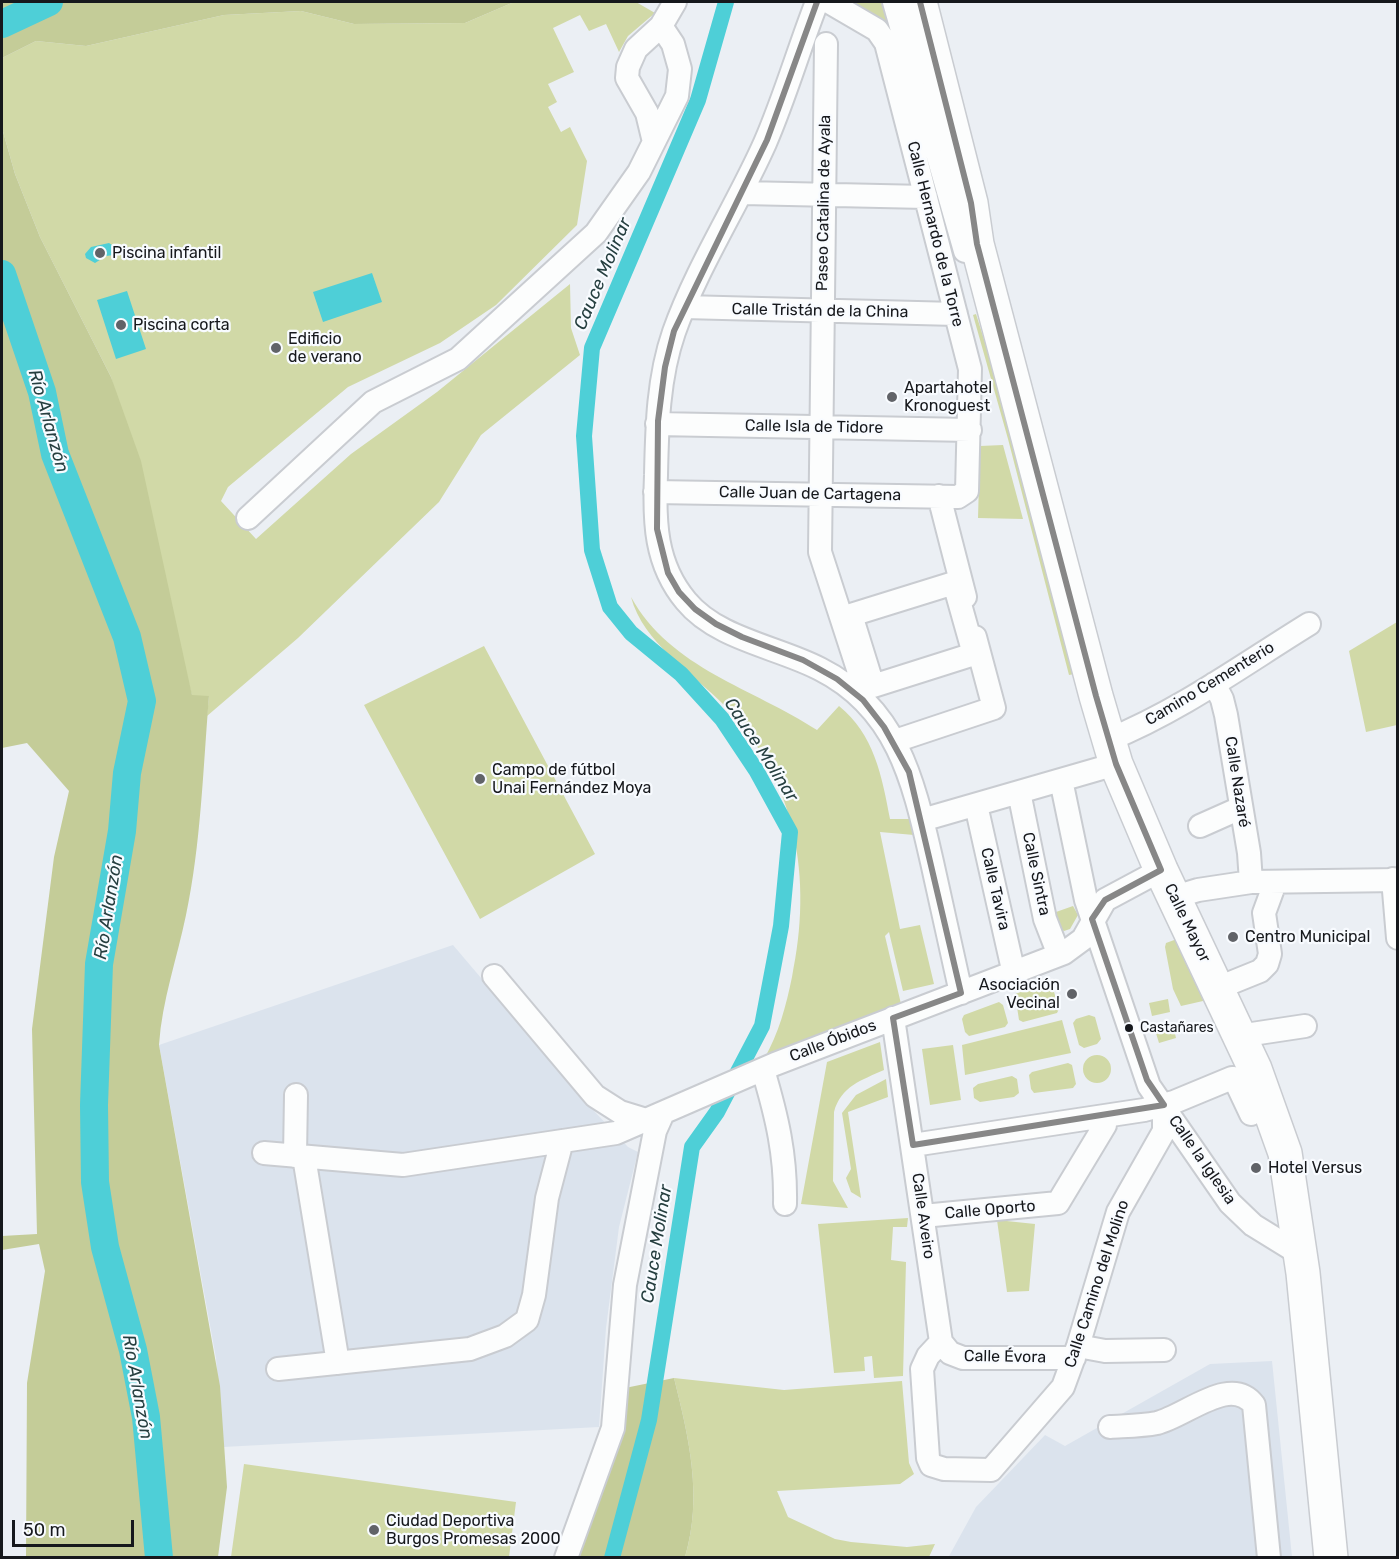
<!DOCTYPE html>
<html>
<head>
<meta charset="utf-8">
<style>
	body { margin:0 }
	#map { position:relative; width:1399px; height:1559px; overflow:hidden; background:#ebeff4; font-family:Rubik,sans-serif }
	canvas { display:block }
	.frame { position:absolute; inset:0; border:3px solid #16181c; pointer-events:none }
	.scale { position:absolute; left:12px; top:1520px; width:122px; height:27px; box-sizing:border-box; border:3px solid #16181c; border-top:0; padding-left:8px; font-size:18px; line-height:21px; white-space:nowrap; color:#16181c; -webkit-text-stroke:4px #f8fbff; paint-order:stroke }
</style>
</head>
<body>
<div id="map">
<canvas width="1399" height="1559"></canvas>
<div class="frame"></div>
<div class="scale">50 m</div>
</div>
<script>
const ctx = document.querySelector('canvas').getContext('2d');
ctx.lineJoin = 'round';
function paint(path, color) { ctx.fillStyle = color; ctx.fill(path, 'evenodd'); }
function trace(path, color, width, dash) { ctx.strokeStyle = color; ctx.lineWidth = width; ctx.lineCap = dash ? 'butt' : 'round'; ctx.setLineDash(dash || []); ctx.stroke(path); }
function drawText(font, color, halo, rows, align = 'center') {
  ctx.font = font + ' Rubik,sans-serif'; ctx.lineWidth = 4.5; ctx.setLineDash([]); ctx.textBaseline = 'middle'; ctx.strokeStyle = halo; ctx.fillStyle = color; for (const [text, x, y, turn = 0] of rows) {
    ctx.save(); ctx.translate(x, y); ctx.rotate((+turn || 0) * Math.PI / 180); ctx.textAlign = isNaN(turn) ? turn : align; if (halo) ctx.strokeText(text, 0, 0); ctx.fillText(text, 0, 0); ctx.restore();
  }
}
const built = new Path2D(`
	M453,945L595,1112L628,1147L638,1152L619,1227L606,1328L599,1427L223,1447L216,1358L159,1045Z
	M1272,1361L1292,1557L948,1558L976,1507L1045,1435L1065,1446L1210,1364Z`);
const green = new Path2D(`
	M514,2H636L655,13L628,36L619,52L606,24L589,31L580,15L553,28L574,72L548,84L557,102L548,107L561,132L570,127L587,161L577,225L496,305L440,343L348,387L228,487L221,501L256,539L351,454L437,392L570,284L571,328L580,355L481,435L439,502L298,638L207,716L209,696H192L111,377L40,237L15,174L2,128V58L36,41L86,46L224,15L301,11L354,24L465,23Z
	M841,2H884L897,50L892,40Z
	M976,314L1008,415L1074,674L1069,675L1008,439L973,315Z
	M1003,445L1023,519L978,518L980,446Z
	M631,597C671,669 753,688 817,730L839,706C874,734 882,776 890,819H911L914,835L880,832L900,929L920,925L934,984L903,991L889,932L885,936L901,1004L764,1059C779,1033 786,1006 792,977C813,879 797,781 725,706C694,674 643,643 631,597Z
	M1397,622V725L1366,732L1349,651Z
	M484,646L595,854L480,919L364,705Z
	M1073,906L1078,915L1070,929L1064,931L1057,926L1056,912Z
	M1177,939L1203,999V1001L1181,1006L1173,989L1165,947L1166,943Z
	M1047,983L1052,985L1059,1009L1057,1013L1023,1022L1019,1020L1015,994Z
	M1168,999L1170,1012L1152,1016L1149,1003Z
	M999,1002L1003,1005L1008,1023L1005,1027L969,1036L965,1032L962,1019L964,1015Z
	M1089,1015L1095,1017L1101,1039L1097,1044L1084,1048L1079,1045L1073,1023L1076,1019Z
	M1062,1020L1071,1053L965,1075L962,1045Z
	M1173,1025L1176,1038L1159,1043L1155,1030Z
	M880,1042L884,1070C862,1080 841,1086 834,1112L833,1181L848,1208L801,1204L827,1062Z
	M953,1045L961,1100L930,1105L922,1049Z
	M1083 1069a14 14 0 1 1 28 0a14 14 0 1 1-28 0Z
	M1068,1063L1072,1065L1076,1084L1073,1088L1034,1093L1031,1089L1029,1075L1032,1072Z
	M1012,1076L1017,1079L1019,1093L1014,1097L980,1102L974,1098L973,1088L978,1084Z
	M886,1079L888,1097L848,1112L861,1198L851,1192L846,1178L851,1169L842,1113L856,1095Z
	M908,1218L907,1227H893L891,1260L906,1262L903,1376L874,1378L872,1356L864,1357L865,1371L834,1373L818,1224Z
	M997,1220L1035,1224L1029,1291L1007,1292Z
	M674,1378L784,1390L902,1381L909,1463L914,1474L900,1484L777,1491L788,1517L835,1539L851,1542L907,1547L935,1544L929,1557H685C703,1497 689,1438 674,1378Z
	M244,1464L516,1502L509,1557H231Z`);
const forest = new Path2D(`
	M2,2H514L465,23L354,24L301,11L224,15L86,46L36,41L2,58Z
	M2,128L15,174L40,237L111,377L141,461L192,695L209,696C203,769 201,844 186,915C177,959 162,1000 159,1045L220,1386L227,1487L218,1557H26L27,1383L45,1271L39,1244L2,1250V1236L37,1234L32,1029L54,857L69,791L27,743L2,748Z
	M674,1378C689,1438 703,1497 685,1557L575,1558L625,1388Z`);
const water = new Path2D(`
	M109,243L115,247L114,255L106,256L95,263L86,258L85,254L91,247Z
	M372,273L382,302L323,322L313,292Z
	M127,291L146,349L116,359L97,300Z`);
const canal = new Path2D(`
	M612,1558L649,1420L692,1147L717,1112L762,1026L781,926L790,832L756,770L722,719L681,674L631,633L610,607L592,550L584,436L592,348L698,100L726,2`);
const river = new Path2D(`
	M2,24L49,2
	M2,274L42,392L55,454L127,637L142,701L127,773L122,831L99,964L94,1105L95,1182L105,1247L133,1350L146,1417L159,1558`);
const minor = new Path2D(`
	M817,2C799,48 785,97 765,143C737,206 697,267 674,332C658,378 657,427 656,475C654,521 655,564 686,601C717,639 778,647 820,669C899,709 914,784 932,862C942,906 951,949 961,993
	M894,2L965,251
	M826,44L820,552L858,669L859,679
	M654,142L647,113L627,78L628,67L636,49L661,26L675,2
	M743,193L926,197
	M684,307L956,314
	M657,424L970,430
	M655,492L958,497L967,491L970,369L886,43L877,30L829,2
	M939,496L965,597
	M248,518L373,402L458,359L596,233L639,172L677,96L680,69L673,44L661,26
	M954,583L974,654L873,686L851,615Z
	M1214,684L1222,699L1226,715L1249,853L1251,882
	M1108,740C1180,711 1244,664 1309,624
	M895,741L994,708L975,637
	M1061,780L1086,900L1149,1086L1230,1203L1253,1225L1300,1254
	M1019,792L1045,919L1059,955
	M976,805L1014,974
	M922,820L1116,764
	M1200,826L1236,810
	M1393,879L1398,938
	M1175,897L1198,890L1251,882L1398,880
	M494,976L595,1096L620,1112L646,1120
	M1218,988L1260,971L1267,964L1270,954L1264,913L1275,883
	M893,1018L941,1342
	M1241,1038L1252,1034L1305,1026
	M763,1070C777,1117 786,1155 785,1204
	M913,1145L1144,1110L1174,1102L1232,1078H1234L1251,1114
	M264,1153L403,1165L616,1133L775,1064L1064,953L1083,939L1105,900L1161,870
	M295,1156L296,1095
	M304,1157L338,1363
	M923,1216L1058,1203L1105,1125
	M941,1342L928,1356L922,1369L928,1458L931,1465L944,1469L991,1470L1063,1387L1078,1346L1118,1212L1164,1131V1105
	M941,1342L950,1353L963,1358H1074
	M1078,1346L1105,1351L1164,1350
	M278,1369L470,1349L505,1336L527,1320L534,1295L547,1198L562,1141
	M1110,1427C1126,1426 1142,1426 1157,1423C1186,1416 1231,1374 1254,1405L1269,1558
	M566,1558L613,1428L625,1285L655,1131L663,1113`);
const highway = new Path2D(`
	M920,2L971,203L977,244L1096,696L1116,764L1161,870L1255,1069L1285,1153L1303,1273L1331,1558`);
const bus1 = new Path2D(`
	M817,2L767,140L674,331L665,367L658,421L657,529L668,573L679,592L695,609L716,624L742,637L803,660L837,679L863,700L884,727L909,772L961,993L893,1018L913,1145L1164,1105L1147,1080L1092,919L1105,900L1161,870L1116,764L1096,696L977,244L971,203L920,2`);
const markers = [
	[100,253,6,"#616368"],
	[121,325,6,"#616368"],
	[276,348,6,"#616368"],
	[892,397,6,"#616368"],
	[480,779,6,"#616368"],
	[1233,937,6,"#616368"],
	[1072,994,6,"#616368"],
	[1129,1028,5,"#16181c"],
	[1256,1168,6,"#616368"],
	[374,1530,6,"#616368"]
];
const busNames = [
	["Castañares",1140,1028]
];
const streetNames = [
	["Paseo Catalina de Ayala",824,203,-89],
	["Calle Hernardo de la Torre",935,234,76],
	["Calle Tristán de la China",820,311,1],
	["Calle Isla de Tidore",814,427,1],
	["Calle Juan de Cartagena",810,494,1],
	["Camino Cementerio",1210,684,-31],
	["Calle Nazaré",1237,782,81],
	["Calle Sintra",1036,874,78],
	["Calle Tavira",995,889,77],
	["Calle Mayor",1187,923,64],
	["Calle Óbidos",833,1041,-21],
	["Calle la Iglesia",1202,1160,55],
	["Calle Oporto",990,1210,-5],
	["Calle Aveiro",923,1216,82],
	["Calle Camino del Molino",1097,1284,-72],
	["Calle Évora",1005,1357,1]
];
const poiNames = [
	["Piscina infantil",112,253],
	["Piscina corta",133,325],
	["Edificio",288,339],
	["de verano",288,357],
	["Apartahotel",904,388],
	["Kronoguest",904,406],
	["Campo de fútbol",492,770],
	["Unai Fernández Moya",492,788],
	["Centro Municipal",1245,937],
	["Asociación",1060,985,"right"],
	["Vecinal",1060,1003,"right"],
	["Hotel Versus",1268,1168],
	["Ciudad Deportiva",386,1521],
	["Burgos Promesas 2000",386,1539]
];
const waterNames = [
	["Cauce Molinar",603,274,-67],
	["Río Arlanzón",48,421,74],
	["Cauce Molinar",761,750,57],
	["Río Arlanzón",109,907,-81],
	["Cauce Molinar",657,1244,-81],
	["Río Arlanzón",137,1387,80]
];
paint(built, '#dbe3ed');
paint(green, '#d1d9a7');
paint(forest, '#c4cc98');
paint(water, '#4ecfd7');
trace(canal, '#4ecfd7', 16);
trace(river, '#4ecfd7', 28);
trace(minor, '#c9ccd1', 26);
trace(highway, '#c9ccd1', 36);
trace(minor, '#fcfdfd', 22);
trace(highway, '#fcfdfd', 33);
trace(bus1, '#878787', 6);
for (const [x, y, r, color] of markers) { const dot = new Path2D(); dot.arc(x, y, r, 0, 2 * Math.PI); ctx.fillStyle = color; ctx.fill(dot); trace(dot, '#f8fbff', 2); }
drawText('14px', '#16181c', '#f8fbff', busNames, 'left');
drawText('16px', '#16181c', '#f8fbff', streetNames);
drawText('16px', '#16181c', '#f8fbff', poiNames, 'left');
drawText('italic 18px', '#263f40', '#f8fbff', waterNames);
</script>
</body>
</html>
